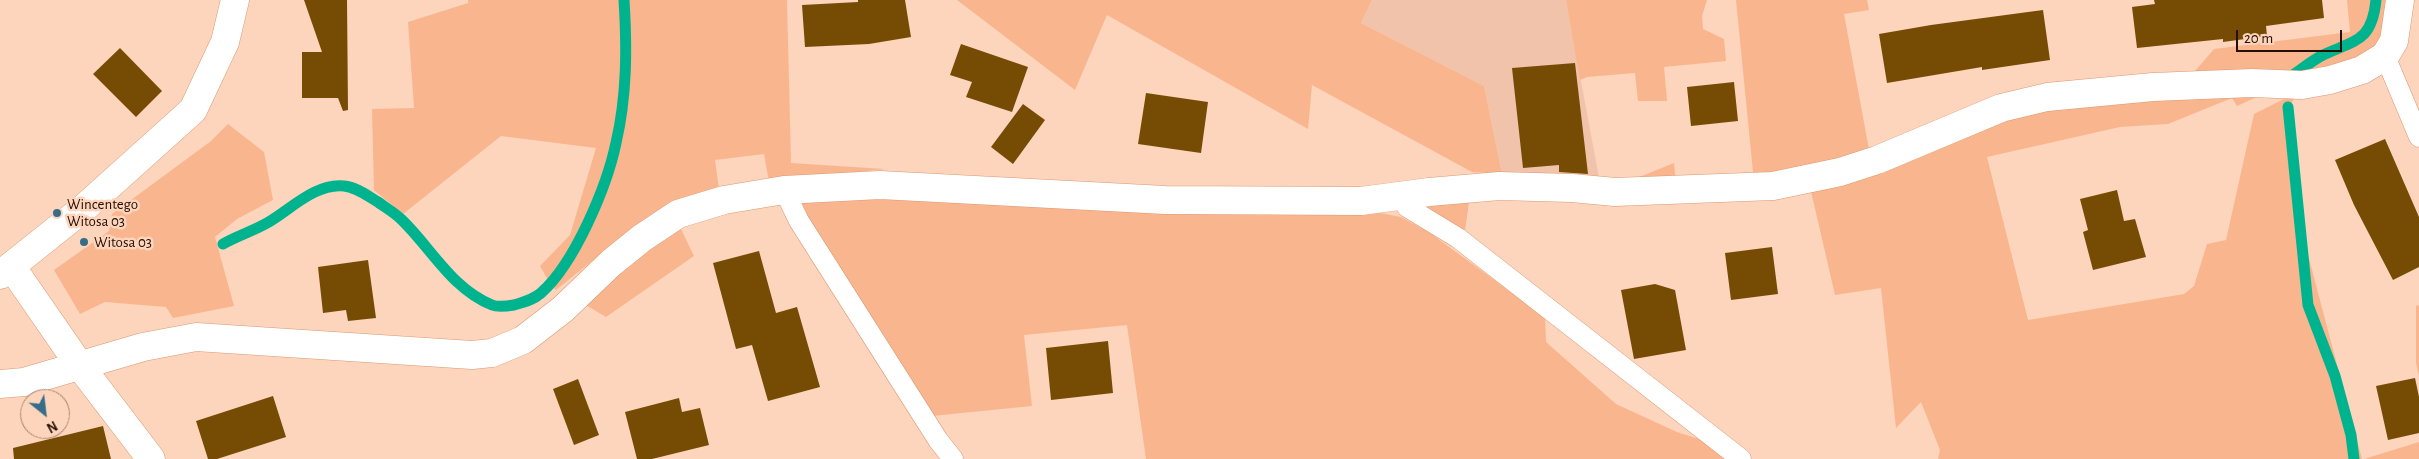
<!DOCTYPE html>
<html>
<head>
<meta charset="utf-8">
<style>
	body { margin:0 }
	#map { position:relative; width:2419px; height:459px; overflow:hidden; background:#fdd4bc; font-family:"Alegreya Sans",sans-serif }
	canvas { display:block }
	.north { position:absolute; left:20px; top:389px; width:50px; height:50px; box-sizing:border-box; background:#fdd4bc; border:1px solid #a78571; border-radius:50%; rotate:151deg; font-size:14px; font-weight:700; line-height:20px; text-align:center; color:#260e01 }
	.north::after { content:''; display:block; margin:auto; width:18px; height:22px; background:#366d88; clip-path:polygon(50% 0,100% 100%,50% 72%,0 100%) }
	.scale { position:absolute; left:2236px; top:30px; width:106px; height:22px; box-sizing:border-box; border:2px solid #260e01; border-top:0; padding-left:6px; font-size:15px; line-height:18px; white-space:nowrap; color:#260e01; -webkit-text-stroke:4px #fdd4bc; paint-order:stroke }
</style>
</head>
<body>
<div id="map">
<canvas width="2419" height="459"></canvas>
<div class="north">N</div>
<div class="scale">20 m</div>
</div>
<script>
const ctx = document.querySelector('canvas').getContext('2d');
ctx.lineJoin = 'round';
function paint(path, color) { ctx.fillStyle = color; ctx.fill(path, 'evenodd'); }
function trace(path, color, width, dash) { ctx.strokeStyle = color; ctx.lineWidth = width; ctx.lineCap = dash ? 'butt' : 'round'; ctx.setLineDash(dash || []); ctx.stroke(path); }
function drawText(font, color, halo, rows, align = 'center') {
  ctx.font = font + ' "Alegreya Sans",sans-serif'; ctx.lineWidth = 5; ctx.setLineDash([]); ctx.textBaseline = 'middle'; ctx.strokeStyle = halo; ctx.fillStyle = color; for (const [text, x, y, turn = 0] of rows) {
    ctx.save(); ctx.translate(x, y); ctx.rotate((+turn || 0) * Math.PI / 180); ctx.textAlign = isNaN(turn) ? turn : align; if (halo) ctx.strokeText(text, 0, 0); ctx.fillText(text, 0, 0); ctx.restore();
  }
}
const built = new Path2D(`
	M1372,0H1566L1599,178L1502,174L1484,86L1361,23Z`);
const green = new Path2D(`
	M468,0H787L791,163L885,169L769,182L764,154L715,160L719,189L639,223L556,290L552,287L540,266L570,235L596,148L501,136L403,214L374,190L372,109L414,108L408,22L468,3Z
	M957,0H1372L1361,23L1484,86L1502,174L1472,172L1312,85L1308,129L1107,15L1075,90Z
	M1566,0H1707L1702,16L1703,29L1724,39L1726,61L1664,67L1667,101H1638L1635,73L1587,77L1580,80Z
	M1736,0H1867L1869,10L1844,14L1870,155L1751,180L1753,172Z
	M2347,0H2393C2390,18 2386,39 2370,52C2337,78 2233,77 2189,78L2214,49L2350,32Z
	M2268,92L2237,106L2232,98L2168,124L2120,127L1987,157L2028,320L2184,294L2194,286L2207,244L2226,240L2254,114L2298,92L2290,106L2307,251L2362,459H1938L1940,450L1921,402L1896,428L1881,288L1835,295L1810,187L2029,108Z
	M228,124L264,152L273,200L237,219L215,237L234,306L173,318L166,307L105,302L80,314L54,270L109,231L112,214L211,141Z
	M1674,163L1676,184L1632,180Z
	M1470,195L1465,230L1434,215L1417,200Z
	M805,196L1375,212L1401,217L1430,233L1545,317L1546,342L1616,404L1677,432L1705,441L1729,459H1146L1127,325L1024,335L1032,406L932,416L800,213Z
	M681,229L694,256L606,317L584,304L624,266Z
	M2419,305V376L2416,363V306Z
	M2419,442V459H2364Z`);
const stream = new Path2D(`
	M2293,75C2303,68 2313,60 2323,55C2356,40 2372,41 2376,0
	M2288,107L2308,305L2335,376L2351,435L2354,459
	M223,244C237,236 253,231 267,223C290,210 315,183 344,186C356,187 368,196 378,202C386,208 395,213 402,220C431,248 452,289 492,305C497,307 508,306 514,305C524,302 533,300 541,293C575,263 607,186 616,143C627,96 627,48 624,0`);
const building = new Path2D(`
	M304,0H347L348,110L343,111L338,98H302V52H322Z
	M858,0H905L911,37L869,44L805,47L802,5L858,2Z
	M2154,0H2322L2324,18L2266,26L2267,36L2223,42V39L2137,48L2132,7L2155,4Z
	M2043,10L2050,60L1982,70V67L1887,83L1879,34L1931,25Z
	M961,44L1028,67L1012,112L966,97L972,82L950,75Z
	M120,48L162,91L136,117L93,74Z
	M1575,63L1588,174L1559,172V165L1523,168L1512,68Z
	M1734,82L1738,121L1691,126L1687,87Z
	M1146,93L1208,102L1201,153L1138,144Z
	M1023,104L1045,120L1013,164L991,147Z
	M2385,139L2419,217V267L2393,280L2354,205L2335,160Z
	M2117,190L2124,221L2135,219L2146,257L2093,270L2083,232L2088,230L2080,199Z
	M1772,247L1778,294L1731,300L1725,253Z
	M759,251L776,313L797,307L820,387L768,401L752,345L736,349L713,263Z
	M368,260L376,318L348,321L346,310L323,313L318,267Z
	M1655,284L1675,290L1686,350L1634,359L1621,290Z
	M1108,341L1113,393L1051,400L1046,348Z
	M2415,378L2419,397V433L2388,440L2376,386Z
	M578,379L599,435L574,445L553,389Z
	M273,396L286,437L217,459H208L196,421Z
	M679,398L682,412L700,408L709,445L652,459H637L625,412Z
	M103,426L111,459H14L13,448Z`);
const service = new Path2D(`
	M2385,56L2419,137
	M784,190L799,221L938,440L953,459
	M1402,196L1407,207L1458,238L1741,459`);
const minor = new Path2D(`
	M11,266L80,366L151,459
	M0,275L84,208L193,110L225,42L235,0
	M0,384L24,382L143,347L196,337L472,355L492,353L523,340L563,309L611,263L642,238L678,214L724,200L784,190L880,185L1165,200L1361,201L1429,192L1499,186L1572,188L1615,192L1773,186L1840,172L1877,160L2001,108L2047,97L2153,87L2252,83L2302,85L2330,80L2362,70L2385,56L2394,41L2400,0`);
const markers = [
	[57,213,5,"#366d88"],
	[84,242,5,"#366d88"]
];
const poiNames = [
	["Wincentego",67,204],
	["Witosa 03",67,221],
	["Witosa 03",94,242]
];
paint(built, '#f1c3aa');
paint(green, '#f9b68e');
trace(stream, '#00b38f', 11);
paint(building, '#764c05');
trace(service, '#da9871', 21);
trace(minor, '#da9871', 29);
trace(service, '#fff', 20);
trace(minor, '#fff', 28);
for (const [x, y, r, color] of markers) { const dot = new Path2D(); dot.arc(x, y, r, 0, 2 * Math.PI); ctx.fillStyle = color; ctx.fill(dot); trace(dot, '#fdd4bc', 2); }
drawText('15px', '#260e01', '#fdd4bc', poiNames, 'left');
</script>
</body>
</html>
